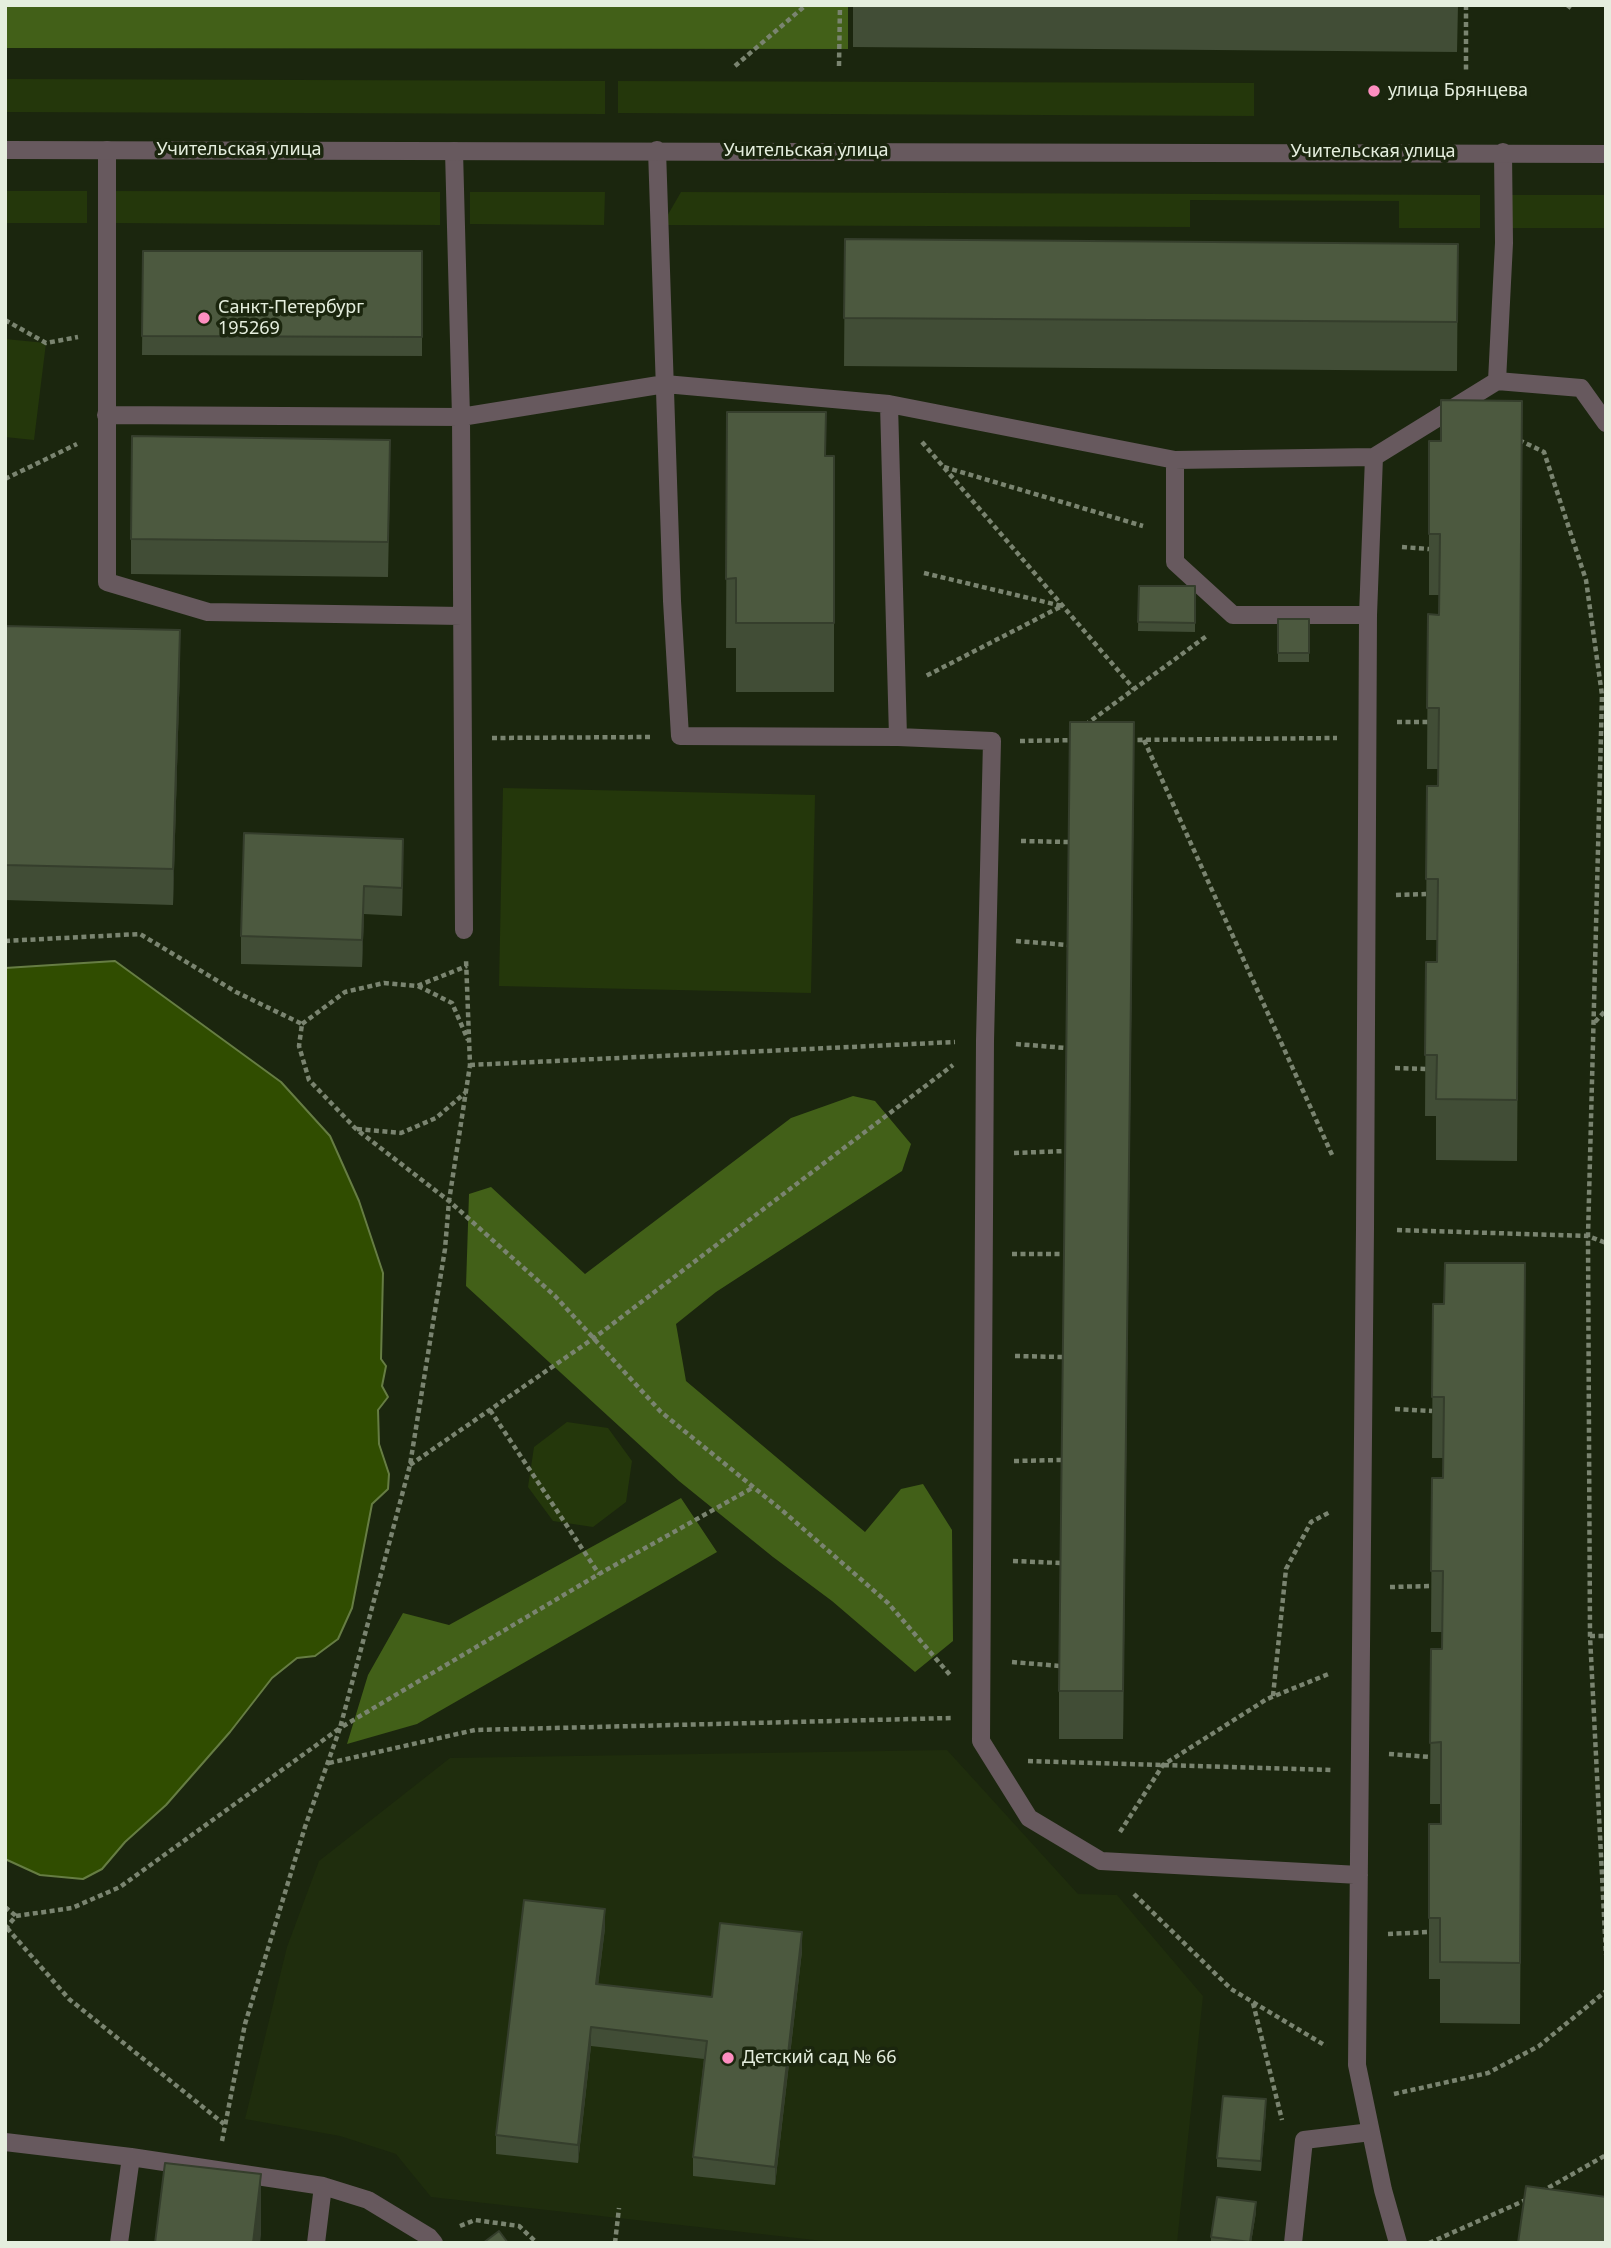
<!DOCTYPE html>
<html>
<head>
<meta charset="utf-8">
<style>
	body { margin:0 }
	#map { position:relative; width:1611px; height:2248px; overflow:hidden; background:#1b260e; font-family:"Noto Sans",sans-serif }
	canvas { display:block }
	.frame { position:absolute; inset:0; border:7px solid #e5eede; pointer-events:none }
</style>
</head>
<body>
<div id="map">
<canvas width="1611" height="2248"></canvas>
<div class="frame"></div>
</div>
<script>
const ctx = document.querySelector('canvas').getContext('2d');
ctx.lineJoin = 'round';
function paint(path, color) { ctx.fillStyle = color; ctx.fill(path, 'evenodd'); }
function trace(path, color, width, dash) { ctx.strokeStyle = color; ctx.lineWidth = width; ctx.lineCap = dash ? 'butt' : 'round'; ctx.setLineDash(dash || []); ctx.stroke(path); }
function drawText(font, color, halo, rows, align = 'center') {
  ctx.font = font + ' "Noto Sans",sans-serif'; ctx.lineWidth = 7; ctx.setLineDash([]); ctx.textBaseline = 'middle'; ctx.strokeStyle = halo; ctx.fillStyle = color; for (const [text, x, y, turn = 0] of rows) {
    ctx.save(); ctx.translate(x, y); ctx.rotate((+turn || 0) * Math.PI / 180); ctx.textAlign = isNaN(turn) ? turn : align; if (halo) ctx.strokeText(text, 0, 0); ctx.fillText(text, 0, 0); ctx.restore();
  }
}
const built = new Path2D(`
	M947,1750L1078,1894L1117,1895L1203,1996L1177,2243H841L431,2197L396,2154L340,2136L245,2119L287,1947L319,1861L450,1758Z`);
const green = new Path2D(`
	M5,79L605,81V114L5,112Z
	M618,81L1254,83V116L618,113Z
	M5,191H87V223H5Z
	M113,191L440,192V225L113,223Z
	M470,192H605L604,225L470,224Z
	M681,192L1480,195V228H1399V201L1190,200V227L662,225Z
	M1510,195H1606V228H1510Z
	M5,339L46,343L34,440L5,437Z
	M503,788L815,795L811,993L499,986Z
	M567,1422L608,1428L632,1461L626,1502L593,1527L553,1521L528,1487L534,1447Z`);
const forest = new Path2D(`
	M5,5H848V49L5,48Z
	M853,1096L875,1101L911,1144L902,1171L716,1292L676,1324L686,1381L865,1532L901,1489L923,1484L952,1530L953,1641L915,1672L832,1601L773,1557L679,1481L466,1286L469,1194L491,1187L585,1274L791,1118Z
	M681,1498L717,1552L417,1724L347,1744L368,1675L403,1613L449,1625Z`);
const water = new Path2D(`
	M115,961L281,1082L330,1136L359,1201L383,1273L381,1359L386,1366L382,1386L388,1397L378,1410L379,1444L389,1474L388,1489L372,1504L352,1608L338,1639L315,1656L297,1658L272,1678L230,1732L166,1805L125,1842L102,1869L83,1879L40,1875L5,1859V968Z`);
const path = new Path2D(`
	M1466,5V71
	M1567,5L1571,8
	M735,66L806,5
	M839,66L840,5
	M5,320L46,343L78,337
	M1519,440L1544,452L1586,580L1602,695L1588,1236L1590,1636L1606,1955
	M922,442L1134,689
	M944,467L1143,526
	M5,479L77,444
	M1402,547L1429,549
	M924,573L1062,606L926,676
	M1397,722H1428
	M1085,725L1208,635
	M492,738L651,737
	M1129,740L1337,738
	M1144,740L1333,1157
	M1020,741L1075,740
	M1021,841L1069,842
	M1396,895L1426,894
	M5,941L140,934L236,992L302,1024L299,1046L309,1080L356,1129L449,1201L555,1296L661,1412L784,1512L888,1603L950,1675
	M1016,941L1068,945
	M418,986L452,1003L468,1040
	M1595,1022L1606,1010
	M302,1024L345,992L384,983L417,986L467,966
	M1016,1044L1066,1048
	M470,1065L955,1042
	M1395,1068L1426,1069
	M357,1129L401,1133L436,1118L465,1093
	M1014,1153L1065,1151
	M1397,1230L1588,1236L1606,1243
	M1012,1254H1064
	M1015,1356L1063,1357
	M1395,1409L1432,1411
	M490,1410L599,1574
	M1014,1461L1062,1460
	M410,1465L594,1338L953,1065
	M1013,1561L1061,1563
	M1390,1587L1431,1586
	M1590,1636H1606
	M1012,1662L1060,1666
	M1273,1696L1286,1569L1311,1522L1330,1512
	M1389,1754L1430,1757
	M1028,1761L1331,1770
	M329,1763L475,1730L952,1718
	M1120,1832L1163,1765L1267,1699L1331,1673
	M1134,1894L1231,1989L1326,2046
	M5,1907L16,1916
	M7,1928L69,1999L224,2124
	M5,1929L16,1916L72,1908L120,1887L340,1728L410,1465L445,1249L449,1201L470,1065L466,959
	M1388,1934L1429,1932
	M1253,2003L1282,2120
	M1394,2094L1488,2073L1539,2046L1606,1991
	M222,2141L245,2024L305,1827L340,1728L599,1574L754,1487
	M1541,2192L1606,2155
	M460,2226L475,2220L519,2226L537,2243
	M615,2243L619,2208
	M1429,2243L1528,2199`);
const service = new Path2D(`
	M107,150V582L208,612L462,616
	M657,150L672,601L680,736L898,737L992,741L985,1041L981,1741L1029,1818L1101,1861L1359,1875
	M454,151L461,417L665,384L889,404L1175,460L1374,457
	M1503,152L1504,243L1497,381L1581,388L1606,423
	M889,404L898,737
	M106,415L461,417L464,930
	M1175,460V562L1233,615H1368L1365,1229L1357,2065L1383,2190L1398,2243
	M1368,615L1374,457L1497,381
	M5,2142L131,2157
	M119,2243L131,2157L323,2186L368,2200L429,2237L434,2243
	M316,2243L323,2186
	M1293,2243L1304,2140L1371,2132`);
const minor = new Path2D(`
	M5,150L1606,154`);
const wall = new Path2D(`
	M853,5H1458L1457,52L853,47Z
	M845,239L1458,244L1457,371L844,366Z
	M143,251H422V356L142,355Z
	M727,412L826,456H834V692H736V648H726Z
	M1429,441L1522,462L1517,1161L1436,1160V1116H1425L1426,962H1437V940H1426L1427,786H1438V769H1427L1428,614L1439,615L1440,595H1429Z
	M390,475L388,577L131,574V539Z
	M1139,586H1195V632L1138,631Z
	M1278,619H1309V662H1278Z
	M5,626L180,665L173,905L5,900Z
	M1134,770L1123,1739H1059V1691Z
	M403,866L402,916L364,914L362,967L241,964V936Z
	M1525,1263L1520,2024L1440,2023V1979H1429V1824H1441V1804H1430L1431,1649H1442V1632H1431L1432,1478H1443V1458H1432L1433,1304H1444Z
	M605,1928L598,1984L712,1997L802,1951L775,2185L693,2176V2157L704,2059L591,2046L578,2163L496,2154V2135Z
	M1266,2109L1261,2171L1217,2167V2158Z
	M1256,2212L1251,2243H1211V2237Z`);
const shadedWall = new Path2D(`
	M180,630V665L173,905V869Z
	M1134,722V770L1123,1739V1691Z
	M403,839V866L402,916V888Z
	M364,886V914L362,967V940Z
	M605,1909V1928L596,2003V1984Z
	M802,1932V1951L775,2185V2167Z
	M591,2027V2046L578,2163V2145Z
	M1266,2099V2109L1261,2171V2161Z
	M261,2174V2235L260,2243H253Z
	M1256,2202V2212L1251,2243H1250Z`);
const building = new Path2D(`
	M845,239L1458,244L1457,322L844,318Z
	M143,251H422V337L142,336Z
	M1441,400L1522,401L1517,1100L1436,1099L1437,1055H1425L1426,962H1437L1438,879H1426L1427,786H1438L1439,708H1427L1428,614L1439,615L1440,534H1429V441H1441Z
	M727,412H826L825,456H834V623H736V578L726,579Z
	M132,436L390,440L388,542L131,539Z
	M1139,586H1195V623L1138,622Z
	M1278,619H1309V653H1278Z
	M5,626L180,630L173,869L5,865Z
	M1070,722H1134L1123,1691H1059Z
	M244,833L403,839L402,888L364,886L362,940L241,936Z
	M1445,1263H1525L1520,1963L1440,1962V1918H1429V1824H1441V1742L1430,1743L1431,1649H1442L1443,1571H1431L1432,1478H1443L1444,1397H1432L1433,1304H1444Z
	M524,1900L605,1909L596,1984L712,1997L720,1923L802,1932L775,2167L693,2157L707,2041L591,2027L578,2145L496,2135Z
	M1223,2096L1266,2099L1261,2161L1217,2158Z
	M165,2163L261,2174L253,2243H155Z
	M1526,2186L1606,2197V2243H1518Z
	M1217,2197L1256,2202L1250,2242L1211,2237Z
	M499,2231L508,2243H483Z`);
const markers = [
	[1374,91,7,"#fd8ec0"],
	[204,318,7,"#fd8ec0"],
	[728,2058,7,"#fd8ec0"]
];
const poiNames = [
	["улица Брянцева",1388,91],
	["Санкт-Петербург",218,308],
	["195269",218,329],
	["Детский сад № 66",742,2058]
];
const streetNames = [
	["Учительская улица",239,150],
	["Учительская улица",806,151],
	["Учительская улица",1373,152]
];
paint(built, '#1f2d0d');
paint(green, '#24370b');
paint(forest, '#426018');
paint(water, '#304d00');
trace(water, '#667d43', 2);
trace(path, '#7a8470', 4.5, [5, 3.5]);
trace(service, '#67595e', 18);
trace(minor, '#67595e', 18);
paint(wall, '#414d36');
paint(shadedWall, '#353e2c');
paint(building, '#4c593f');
trace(building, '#353e2c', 2);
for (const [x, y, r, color] of markers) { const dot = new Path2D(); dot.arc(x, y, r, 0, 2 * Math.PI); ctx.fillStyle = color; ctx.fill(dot); trace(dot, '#1b260e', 2.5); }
drawText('18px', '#e5eede', '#1b260e', poiNames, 'left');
drawText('18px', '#e5eede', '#1b260e', streetNames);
</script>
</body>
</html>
